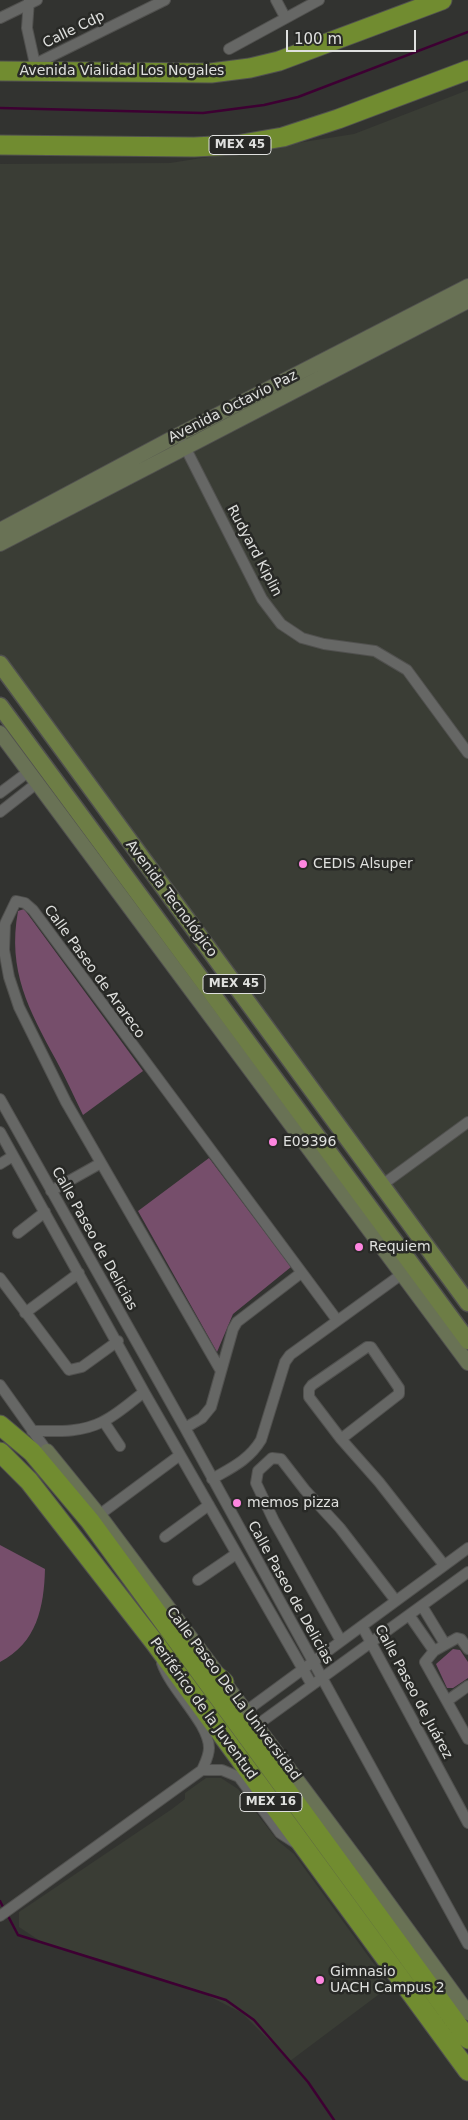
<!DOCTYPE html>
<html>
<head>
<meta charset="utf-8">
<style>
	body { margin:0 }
	#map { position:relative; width:468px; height:2120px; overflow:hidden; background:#323330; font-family:"DejaVu Sans",sans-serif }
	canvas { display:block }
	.scale { position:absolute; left:286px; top:30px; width:130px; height:22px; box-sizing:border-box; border:2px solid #dfe0de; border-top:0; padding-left:6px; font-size:15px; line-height:18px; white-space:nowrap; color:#dfe0de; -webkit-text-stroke:4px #282926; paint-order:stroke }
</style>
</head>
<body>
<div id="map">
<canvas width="468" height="2120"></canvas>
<div class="scale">100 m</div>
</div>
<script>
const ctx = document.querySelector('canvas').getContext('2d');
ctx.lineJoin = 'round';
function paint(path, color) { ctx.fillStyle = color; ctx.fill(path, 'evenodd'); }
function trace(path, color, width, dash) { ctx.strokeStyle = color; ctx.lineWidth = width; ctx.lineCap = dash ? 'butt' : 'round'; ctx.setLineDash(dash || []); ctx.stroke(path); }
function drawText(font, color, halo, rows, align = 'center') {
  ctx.font = font + ' "DejaVu Sans",sans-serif'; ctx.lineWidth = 5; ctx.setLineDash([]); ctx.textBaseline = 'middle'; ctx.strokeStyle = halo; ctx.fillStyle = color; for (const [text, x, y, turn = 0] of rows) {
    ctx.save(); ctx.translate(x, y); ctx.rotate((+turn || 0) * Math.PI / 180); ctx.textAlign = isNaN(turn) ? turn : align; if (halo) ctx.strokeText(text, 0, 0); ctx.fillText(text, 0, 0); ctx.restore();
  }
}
const built = new Path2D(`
	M468,90V1298L0,658V164L170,163L354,134Z
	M206,1778H221L238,1789L278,1841L294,1854L390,1986L290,2061L242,2013L199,1991L127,1967L43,1943L19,1927V1912L172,1809L185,1799V1793Z`);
const green = new Path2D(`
	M24,909L143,1071L83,1115C74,1097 66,1078 56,1060C29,1010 7,971 18,911Z
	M209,1158L291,1267L233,1314L217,1352L138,1211Z
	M0,1545L45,1569C44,1607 37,1643 0,1662Z
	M453,1649L460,1650L468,1662V1678L453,1688H447L436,1664Z`);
const stream = new Path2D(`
	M0,108L203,113L264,105L298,97L468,32
	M0,1901L4,1909
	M7,1914L18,1935L226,2000L254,2020L308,2082L334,2120`);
const street = new Path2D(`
	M29,0L27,28L35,64
	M276,0L285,17
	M0,18L37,0
	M229,49L319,0
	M27,68L165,0
	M183,443L262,599L281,624L302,638L324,644L375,651L407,670L468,753
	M0,793L28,772
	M0,812L37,783
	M0,1099L185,1428L468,1944
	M0,1132L144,1392L312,1685
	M0,1164L13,1156
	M382,1185L468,1122
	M51,1191L101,1163
	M18,1233L45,1212
	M0,1278L69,1370L82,1367L118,1341
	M25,1313L79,1273
	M221,1371L66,1102L19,1007L9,977L4,950L5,924L16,901L25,903L33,910L337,1320
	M0,1385L47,1451
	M104,1422L120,1446
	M185,1428L202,1418L211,1407L233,1329L237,1322L301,1273
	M32,1431C56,1431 80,1433 102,1422C117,1415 131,1402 144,1392
	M341,1439L399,1394V1388L371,1347H367L312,1385L309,1389V1397L341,1439L379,1482L444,1565
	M212,1479C231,1468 249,1460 261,1440L285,1362L290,1355L402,1274
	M99,1515L180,1455
	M165,1537L209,1505
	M198,1580L236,1554
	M422,1606L445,1644
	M409,1615L434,1651
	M362,1626L468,1823
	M341,1641L274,1521L256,1483L258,1471L272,1458L281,1459L305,1490L340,1528L396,1601
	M468,1649L461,1639L457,1638L434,1651L425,1662L468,1739
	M447,1701L468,1686
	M246,1711L468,1548
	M257,1725L468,1572
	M202,1770H222L239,1777L280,1833L297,1844
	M0,1916L202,1770C205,1763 209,1756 209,1748C209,1723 171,1690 162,1663`);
const secondary = new Path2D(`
	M0,530L178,435L468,286
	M0,544L468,301
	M0,733L468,1363
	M47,1451L99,1515L365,1871L468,2013`);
const primary = new Path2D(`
	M0,664L468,1303
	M0,706L468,1341`);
const highway = new Path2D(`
	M0,71L211,73L250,68L279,61L442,0
	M0,145L194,147L236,145L283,137L338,119L468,70
	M0,1425L32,1452L90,1521L468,2039
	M0,1452L29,1481L155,1643L468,2071
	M200,1662L224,1682`);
const markers = [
	[303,864,5,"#fe86e0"],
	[273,1142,5,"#fe86e0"],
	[359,1247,5,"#fe86e0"],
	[237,1503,5,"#fe86e0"],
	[320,1980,5,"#fe86e0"]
];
const shields = [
	[240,145,62],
	[234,984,62],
	[271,1802,62]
];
const shieldNames = [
	["MEX 45",240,145],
	["MEX 45",234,984],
	["MEX 16",271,1802]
];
const streetNames = [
	["Calle Cdp",74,30,-26],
	["Avenida Vialidad Los Nogales",122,71],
	["Avenida Octavio Paz",233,407,-27],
	["Rudyard Kiplin",254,551,62],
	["Avenida Tecnológico",171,899,53],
	["Calle Paseo de Arareco",94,972,54],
	["Calle Paseo de Delicias",94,1239,61],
	["Calle Paseo de Delicias",290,1593,61],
	["Calle Paseo de Juárez",413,1692,62],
	["Calle Paseo De La Universidad",233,1694,53],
	["Periférico de la Juventud",203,1709,54]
];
const poiNames = [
	["CEDIS Alsuper",313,864],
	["E09396",283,1142],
	["Requiem",369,1247],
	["memos pizza",247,1503],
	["Gimnasio",330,1972],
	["UACH Campus 2",330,1988]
];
paint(built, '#3a3d35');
paint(green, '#764e6b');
trace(stream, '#3d0032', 2.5);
trace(street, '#51514f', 12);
trace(secondary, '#51514f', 16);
trace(primary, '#51514f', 19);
trace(highway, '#51514f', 21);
trace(street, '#666765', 10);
trace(secondary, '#697255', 14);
trace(primary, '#6d7d45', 16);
trace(highway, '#718c30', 19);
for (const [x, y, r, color] of markers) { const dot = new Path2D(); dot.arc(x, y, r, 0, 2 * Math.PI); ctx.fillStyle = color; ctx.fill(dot); trace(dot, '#282926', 2); }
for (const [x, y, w] of shields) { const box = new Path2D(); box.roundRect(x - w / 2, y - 9.5, w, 19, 4); ctx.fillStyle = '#282926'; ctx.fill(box); trace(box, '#dfe0de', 1); }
drawText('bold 12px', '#dfe0de', null, shieldNames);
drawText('14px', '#dfe0de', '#282926', streetNames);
drawText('14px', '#dfe0de', '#282926', poiNames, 'left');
</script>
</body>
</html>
